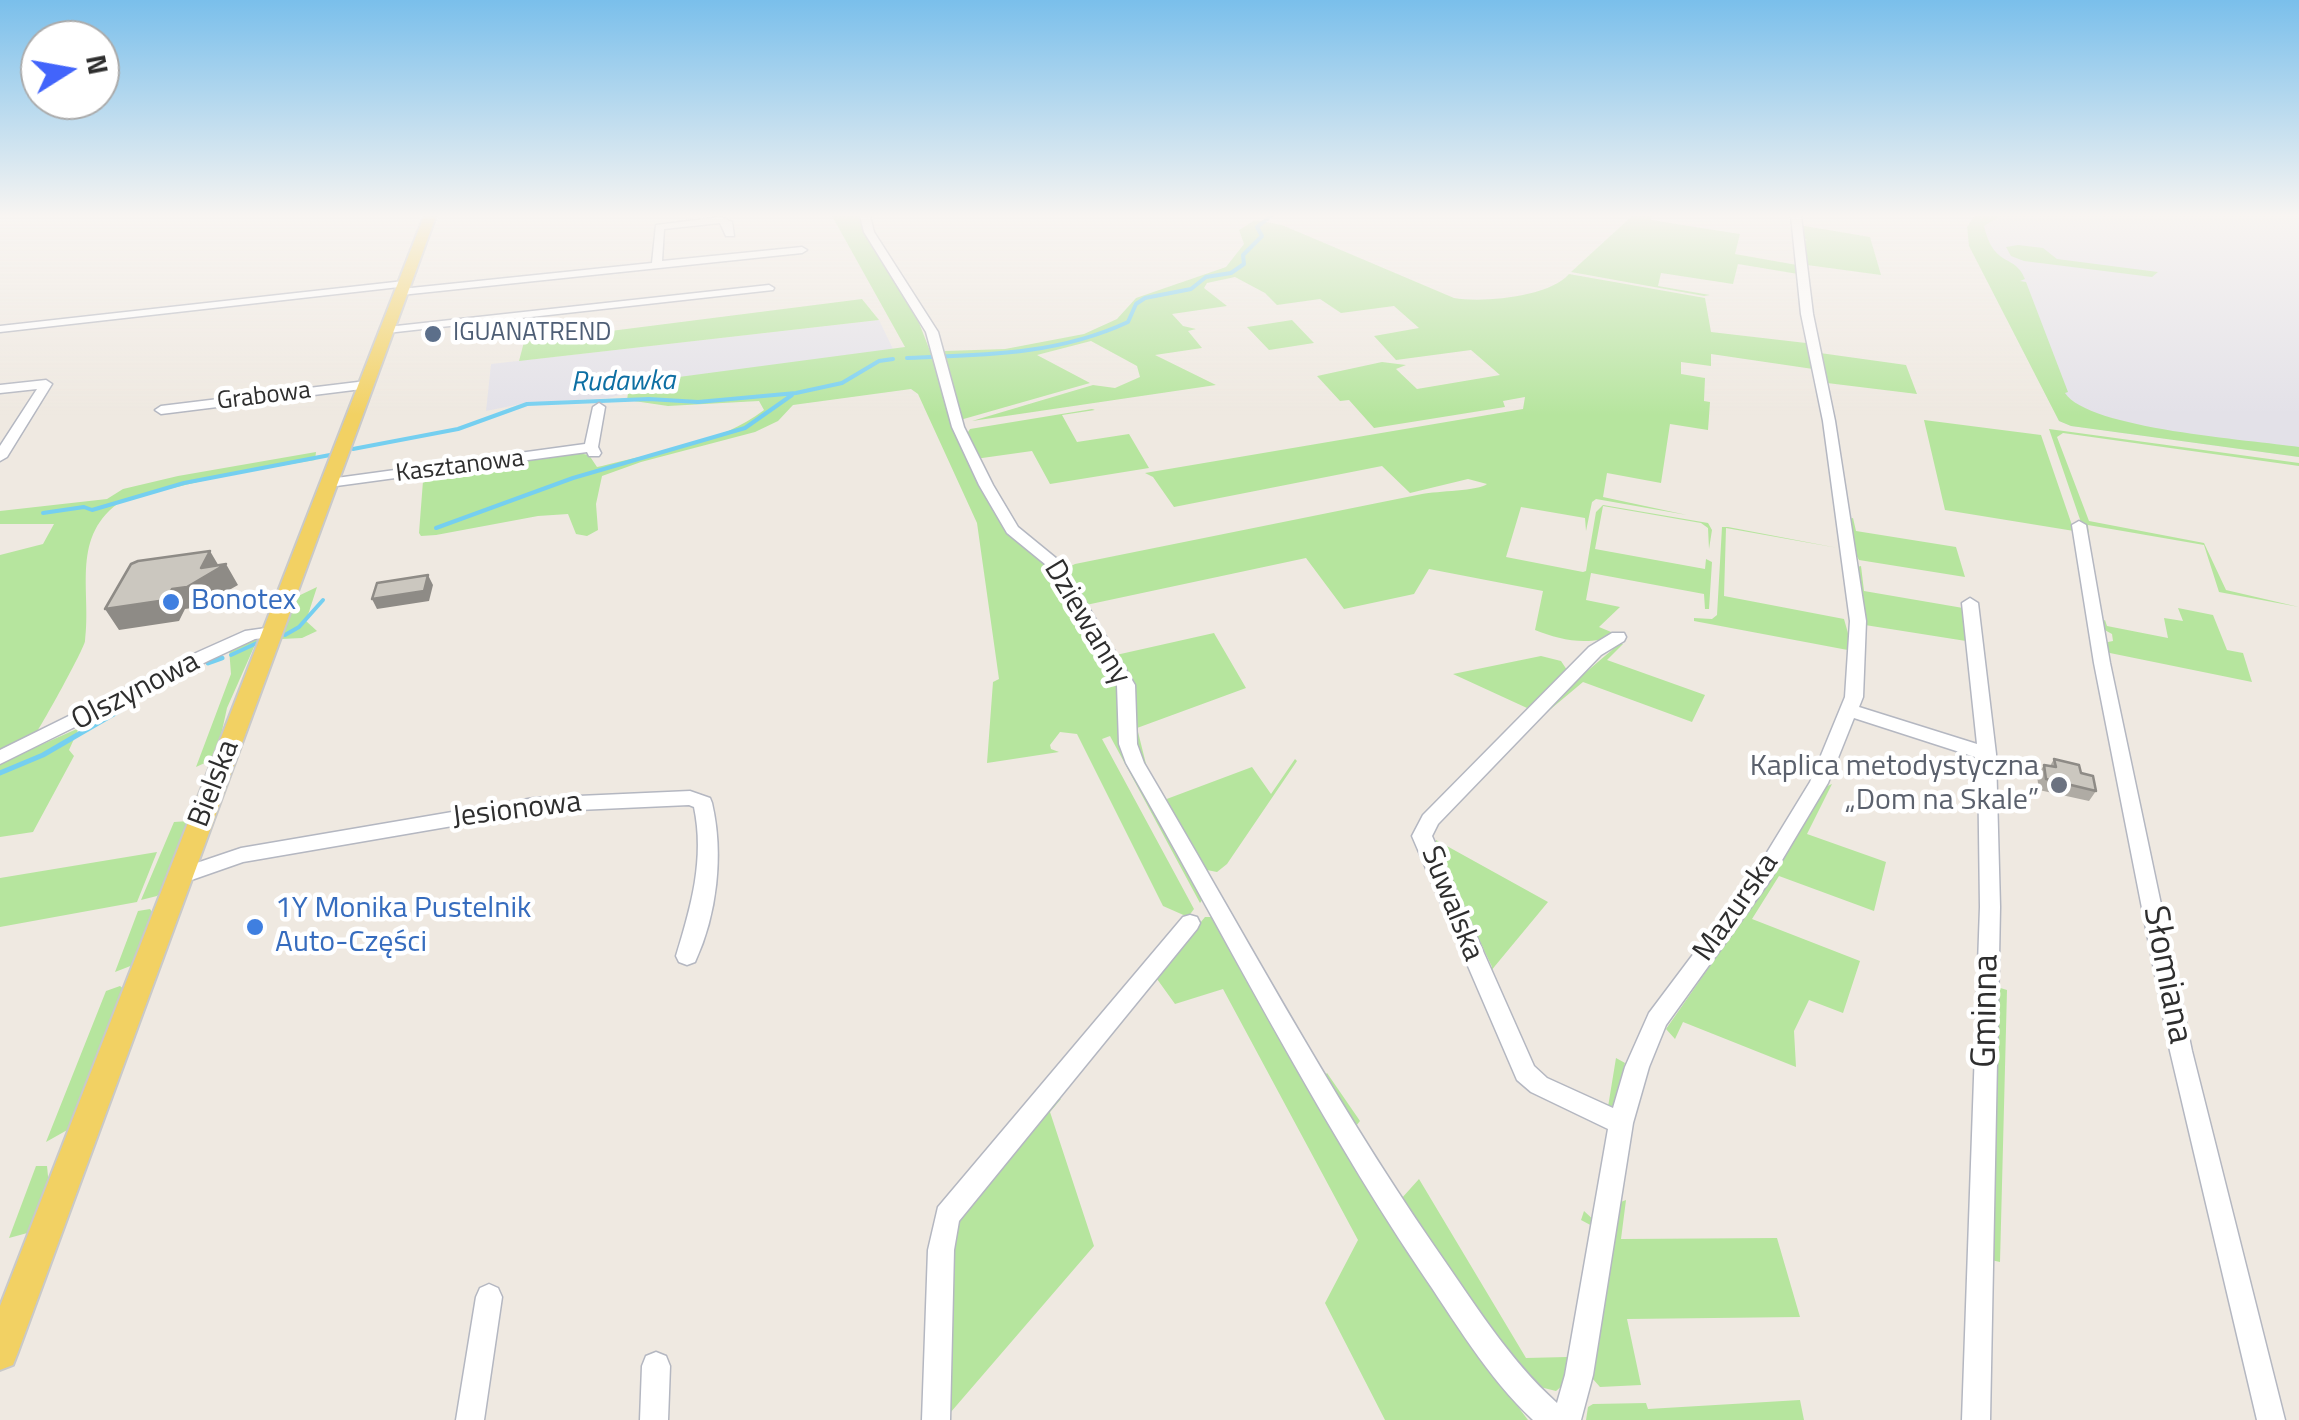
<!DOCTYPE html>
<html>
<head>
<meta charset="utf-8">
<style>
	body { margin:0 }
	#map { position:relative; width:2299px; height:1420px; overflow:hidden; background:#efe9e1; font-family:"Titillium Web",sans-serif }
	canvas { display:block }
	.north { position:absolute; left:20px; top:20px; width:100px; height:100px; box-sizing:border-box; background:#fff; border:2px solid #ababab; border-radius:50%; rotate:79deg; font-size:28px; font-weight:700; line-height:40px; text-align:center; color:#2e2e2e }
	.north::after { content:''; display:block; margin:auto; width:35px; height:45px; background:#4264fb; clip-path:polygon(50% 0,100% 100%,50% 72%,0 100%) }
</style>
</head>
<body>
<div id="map">
<canvas width="2299" height="1420"></canvas>
<div class="north">N</div>
</div>
<script>
const ctx = document.querySelector('canvas').getContext('2d');
ctx.lineJoin = 'round';
function paint(path, color) { ctx.fillStyle = color; ctx.fill(path, 'evenodd'); }
function trace(path, color, width, dash) { ctx.strokeStyle = color; ctx.lineWidth = width; ctx.lineCap = dash ? 'butt' : 'round'; ctx.setLineDash(dash || []); ctx.stroke(path); }
function drawText(font, color, halo, rows, align = 'center') {
  ctx.font = font + ' "Titillium Web",sans-serif'; ctx.lineWidth = 9; ctx.setLineDash([]); ctx.textBaseline = 'middle'; ctx.strokeStyle = halo; ctx.fillStyle = color; for (const [text, x, y, turn = 0] of rows) {
    ctx.save(); ctx.translate(x, y); ctx.rotate((+turn || 0) * Math.PI / 180); ctx.textAlign = isNaN(turn) ? turn : align; if (halo) ctx.strokeText(text, 0, 0); ctx.fillText(text, 0, 0); ctx.restore();
  }
}
const industrial = new Path2D(`
	M1982,216H2299V457L2071,426L2059,421L1974,226Z
	M879,320L894,351L641,382L628,393L608,398L526,403L486,411L491,364Z`);
const green = new Path2D(`
	M832,216H863L867,232L916,315L982,485L1052,568L1121,686L1123,733L1203,899L1200,903L1110,736L1102,739L1194,909L1188,917L1163,906L1077,734L1060,732L1050,745L1051,749L1059,752L987,763L993,682L999,679L977,523L918,394L911,389L793,405L778,421L755,432L641,462L602,476L596,504L598,530L587,536L576,534L568,514L538,516L436,535L421,536L419,533L423,481L434,474L572,452L589,455L597,467L602,466C654,452 721,444 764,410L759,401L668,406L627,400L628,393L641,382L905,347Z
	M1632,216H1652L1651,220L1740,234L1735,254L1797,265L1798,274L1738,264L1733,284L1661,273L1658,286L1710,295L1704,296L1571,272Z
	M1974,216H2000L1984,226C1994,269 2015,253 2025,279L2020,281L2026,282L2068,392L2065,393C2088,429 2252,440 2299,447V457L2071,426L2059,421L1969,246L1967,227Z
	M1255,220L1282,225L1454,298C1482,303 1550,297 1569,274L1705,298L1711,332L1806,343L1807,334L1813,369L1711,354V366L1681,362V374L1705,378L1704,401L1710,402L1708,430L1670,424L1661,483L1607,473L1603,497L1687,515L1596,499L1592,502L1586,531L1585,518L1521,507L1506,557L1583,572L1586,571L1596,512L1603,505L1708,523L1712,530L1709,549L1708,528L1701,523L1603,506L1595,549L1705,569L1706,559L1712,562L1709,609H1705L1704,594L1591,573L1586,600L1620,607L1599,627L1616,634C1590,647 1560,640 1535,630L1543,591L1429,569L1414,594L1344,609L1306,558L1086,605L1063,570L1075,564L1422,494C1437,491 1479,491 1487,484L1468,479L1410,493L1382,466L1174,507L1153,477L1145,473L1523,409L1525,397L1503,401L1505,407L1374,428L1349,400L1340,401L1317,376L1382,362L1406,365L1396,369L1417,389L1500,375L1471,350L1396,360L1374,336L1419,328L1394,306L1341,313L1320,299L1277,305L1265,293L1235,277L1207,283L1204,288L1227,306L1172,314L1183,326L1196,329L1188,331L1202,348L1155,355L1216,385L972,421L1093,385L1115,388L1140,377L1137,366L1091,341L1037,355L1090,383L960,420L944,366L945,351L1005,349L1084,334L1117,319L1136,298L1226,267L1244,244L1239,230Z
	M1799,225L1870,237L1881,275L1807,265L1801,241L1807,240L1800,237Z
	M2018,245L2043,248L2057,259L2158,272L2152,277L2024,261L2011,256L2006,247Z
	M862,299L879,320L519,361L524,342Z
	M1292,320L1314,343L1269,350L1247,327Z
	M1820,353L1906,365L1917,394L1827,383Z
	M1092,409L1095,410L1062,415L1077,442L1129,434L1149,468L1050,484L1032,451L975,459L966,435L970,429Z
	M1924,420L2041,435L2074,531L1945,510Z
	M2049,429L2299,463V466L2063,433L2057,437L2089,521L2204,543L2226,590L2299,607L2219,592L2204,545L2088,525L2089,535L2085,534Z
	M316,452L315,460L231,474L123,500C69,535 92,590 85,641C85,647 40,729 34,736C27,744 10,748 0,753V555L43,544L54,524H0V511L107,499L123,489L178,476Z
	M1853,518L1856,531L1956,547L1965,577L1859,560L1855,553L1849,519Z
	M1722,527H1728L1838,548L1726,528L1724,596L1844,619L1853,651L1694,621V618L1712,619L1717,615Z
	M1861,566L1864,591L1963,608L1968,661L1966,641L1865,625L1857,567Z
	M317,587L306,621L317,631L302,638L281,639L294,598Z
	M2178,608L2213,615L2227,650L2243,653L2252,682L2105,652L2103,643L2113,641L2112,634L2101,628V622L2105,620L2107,626L2168,638L2164,618L2183,621Z
	M1214,633L1246,688L1137,728L1147,768L1135,752L1116,655Z
	M258,638L227,708L218,749L209,761L196,767L231,674L229,648Z
	M1619,644H1623L1607,660L1705,695L1692,722L1583,682L1540,718L1556,703L1558,696Z
	M1541,656L1561,661L1569,673L1527,708L1453,674Z
	M79,728L69,750L74,756L33,832L0,837V763Z
	M1295,759L1297,761L1227,864L1217,872L1207,870L1164,800L1252,767L1271,794Z
	M1832,784L1807,834L1886,862L1874,911L1779,876L1752,919L1860,961L1843,1013L1809,1000L1794,1031L1796,1067L1683,1022L1675,1039L1666,1029L1774,874L1825,787Z
	M189,821L165,889L157,896L141,900L174,822Z
	M1436,840L1548,902L1490,972L1535,1073L1608,1107L1616,1058L1625,1063L1612,1108H1604L1538,1077L1532,1071L1487,971L1492,967L1435,846Z
	M157,852L137,902L0,927V878Z
	M150,909L155,916L133,965L115,972L138,911Z
	M1205,917H1214L1482,1359L1528,1420H1385L1325,1303L1358,1240L1223,989L1175,1004L1157,979V975Z
	M120,986L126,991L69,1129L46,1142L106,991Z
	M1997,987L2007,990L2000,1262L1991,1260Z
	M1327,1073L1360,1121L1356,1126L1401,1199L1419,1179L1526,1358L1567,1357L1596,1228L1581,1220L1584,1211L1597,1223L1563,1385L1556,1391L1532,1385L1431,1253L1324,1076Z
	M1053,1099H1061L1050,1112L1094,1246L944,1420L956,1225Z
	M36,1166H47L49,1186L31,1232L9,1238Z
	M1626,1200L1621,1239L1777,1238L1800,1317L1627,1319L1641,1385L1600,1387L1592,1378L1618,1203Z
	M1800,1400L1804,1420H1586L1588,1407L1593,1404L1646,1403L1648,1409Z`);
const streamFar1 = new Path2D(`
	M907,358C984,355 1057,355 1128,322L1136,304L1145,298L1191,289L1206,277L1231,273L1244,264L1243,255L1262,236L1257,227L1271,216
	M353,449L458,429L527,404L649,399L698,402L796,393L842,383L879,361L893,359
	M43,513L84,507L92,510L184,483L330,455
	M436,528L573,478L745,428L792,395
	M285,635L299,627L323,600
	M231,655L257,643`);
const stream = new Path2D(`
	M208,663L222,658
	M0,773L43,755L184,673`);
const minor = new Path2D(`
	M860,216H870L874,232L938,332L964,427L993,485L1018,527L1062,563L1135,685L1137,744L1144,763C1240,925 1328,1092 1435,1247C1473,1301 1508,1359 1557,1403L1565,1375L1608,1129L1531,1092L1517,1080L1412,836L1423,815L1589,647L1612,633H1624L1626,637L1624,641L1601,655L1438,824L1432,836L1534,1066L1547,1078L1613,1108L1625,1067L1649,1013L1755,872L1810,782L1845,697L1850,621L1823,421L1801,314L1791,216H1801L1813,314L1835,421L1866,621L1863,697L1859,707L1977,744L1962,603L1970,598L1978,603L1996,754L2000,907L1990,1420H1962L1980,907L1978,758L1854,718L1828,783L1769,882L1666,1025L1649,1067L1633,1123L1593,1375L1581,1420H1533C1487,1377 1454,1320 1419,1269C1311,1107 1223,932 1126,763L1119,744L1117,685L1051,569L1007,533L979,485L952,427L926,332L864,232Z
	M721,217L732,222L734,236H726L720,223L664,229L662,261L802,247L807,250L802,253L401,295L396,292L401,289L652,263L656,225Z
	M404,281L409,284L408,286L0,332V326Z
	M769,285L774,288L773,290L387,333L381,330L387,327Z
	M46,380L52,384L7,457L0,461V446L37,389L0,393V385Z
	M366,381L372,385L370,388L161,414L155,410L161,406Z
	M599,403L605,407L598,447L601,453L599,456H589L587,452L329,487L322,483L329,479L585,444L593,407Z
	M2079,521L2086,525L2110,663L2192,1051L2285,1420H2257L2170,1051L2094,663L2072,525Z
	M273,627L281,632L279,636L255,639L210,660L0,764V750L198,652L245,631Z
	M690,791L710,798L712,803C724,854 717,915 695,962L687,965L679,962L676,956C691,907 705,859 694,807L689,805L534,812L243,862L180,884L173,881L170,876L173,871L241,848L534,798Z
	M1190,915L1197,917L1200,923L1197,929L959,1221L954,1250L950,1420H922L928,1250L938,1207L1183,917Z
	M489,1284L498,1288L502,1297L484,1420H456L476,1297L480,1288Z
	M656,1352L666,1356L670,1366L668,1420H640L642,1366L646,1356Z`);
const major = new Path2D(`
	M424,216H436L18,1352L13,1365L0,1370V1306Z`);
const wall = new Path2D(`
	M2054,759L2081,773L2096,791L2089,801L2039,790L2037,776L2044,765L2050,766Z`);
const shadedWall = new Path2D(`
	M210,551L220,568L226,564L238,585L199,607L185,609L179,621L119,630L105,609L172,589L201,568Z
	M428,575L433,585L429,601L377,609L372,599Z`);
const building = new Path2D(`
	M210,551L201,568L226,564L187,587L172,589L166,600L105,609L131,564L138,561Z
	M428,575L424,591L372,599L377,583Z
	M2054,759L2079,765L2081,773L2093,776L2096,791L2046,779L2044,765L2056,767Z`);
const markers = [
	[433,334,10,"#5c6f8a"],
	[171,602,10,"#3f7fe0"],
	[2059,785,10,"#6b7280"],
	[255,927,10,"#3f7fe0"]
];
const farServicenames = [
	["IGUANATREND",453,334]
];
const farStreetnames = [
	["Grabowa",264,397,-7],
	["Kasztanowa",460,467,-7]
];
const farWaternames = [
	["Rudawka",623,383,-1]
];
const shopNames = [
	["Bonotex",191,602],
	["1Y Monika Pustelnik",275,910],
	["Auto-Części",275,944]
];
const streetNames = [
	["Dziewanny",1086,623,59],
	["Olszynowa",136,692,-27],
	["Bielska",215,784,-69],
	["Jesionowa",517,811,-7],
	["Suwalska",1451,904,68],
	["Mazurska",1737,908,-55]
];
const worshipNames = [
	["Kaplica metodystyczna",2039,768],
	["„Dom na Skale”",2039,802]
];
const nearStreetnames = [
	["Słomiana",2166,975,79],
	["Gminna",1987,1011,-89]
];
paint(industrial, '#e3e1e8');
paint(green, '#b6e59e');
trace(streamFar1, '#75cff0', 4);
trace(stream, '#75cff0', 5);
trace(minor, '#b4b7c1', 3);
trace(major, '#c9c9c9', 4);
paint(minor, '#fff');
paint(major, '#f2d163');
paint(wall, '#afaba4');
paint(shadedWall, '#8e8b86');
paint(building, '#cbc7bf');
trace(building, '#8e8b86', 2.5);
const sky = ctx.createLinearGradient(0, 0, 0, 415);
sky.addColorStop(0, '#7abfeb');
sky.addColorStop(0.52, '#f8f5f2');
sky.addColorStop(1, '#f8f5f200');
ctx.fillStyle = sky;
ctx.fillRect(0, 0, 2299, 415);
for (const [x, y, r, color] of markers) { const dot = new Path2D(); dot.arc(x, y, r, 0, 2 * Math.PI); ctx.fillStyle = color; ctx.fill(dot); trace(dot, '#fff', 4); }
drawText('25px', '#4e5e75', '#fff', farServicenames, 'left');
drawText('25px', '#2e2e2e', '#fff', farStreetnames);
drawText('italic 28px', '#0d6fa3', '#fff', farWaternames);
drawText('30px', '#366cbe', '#fff', shopNames, 'left');
drawText('30px', '#2e2e2e', '#fff', streetNames);
drawText('30px', '#5b616d', '#fff', worshipNames, 'right');
drawText('35px', '#2e2e2e', '#fff', nearStreetnames);
</script>
</body>
</html>
